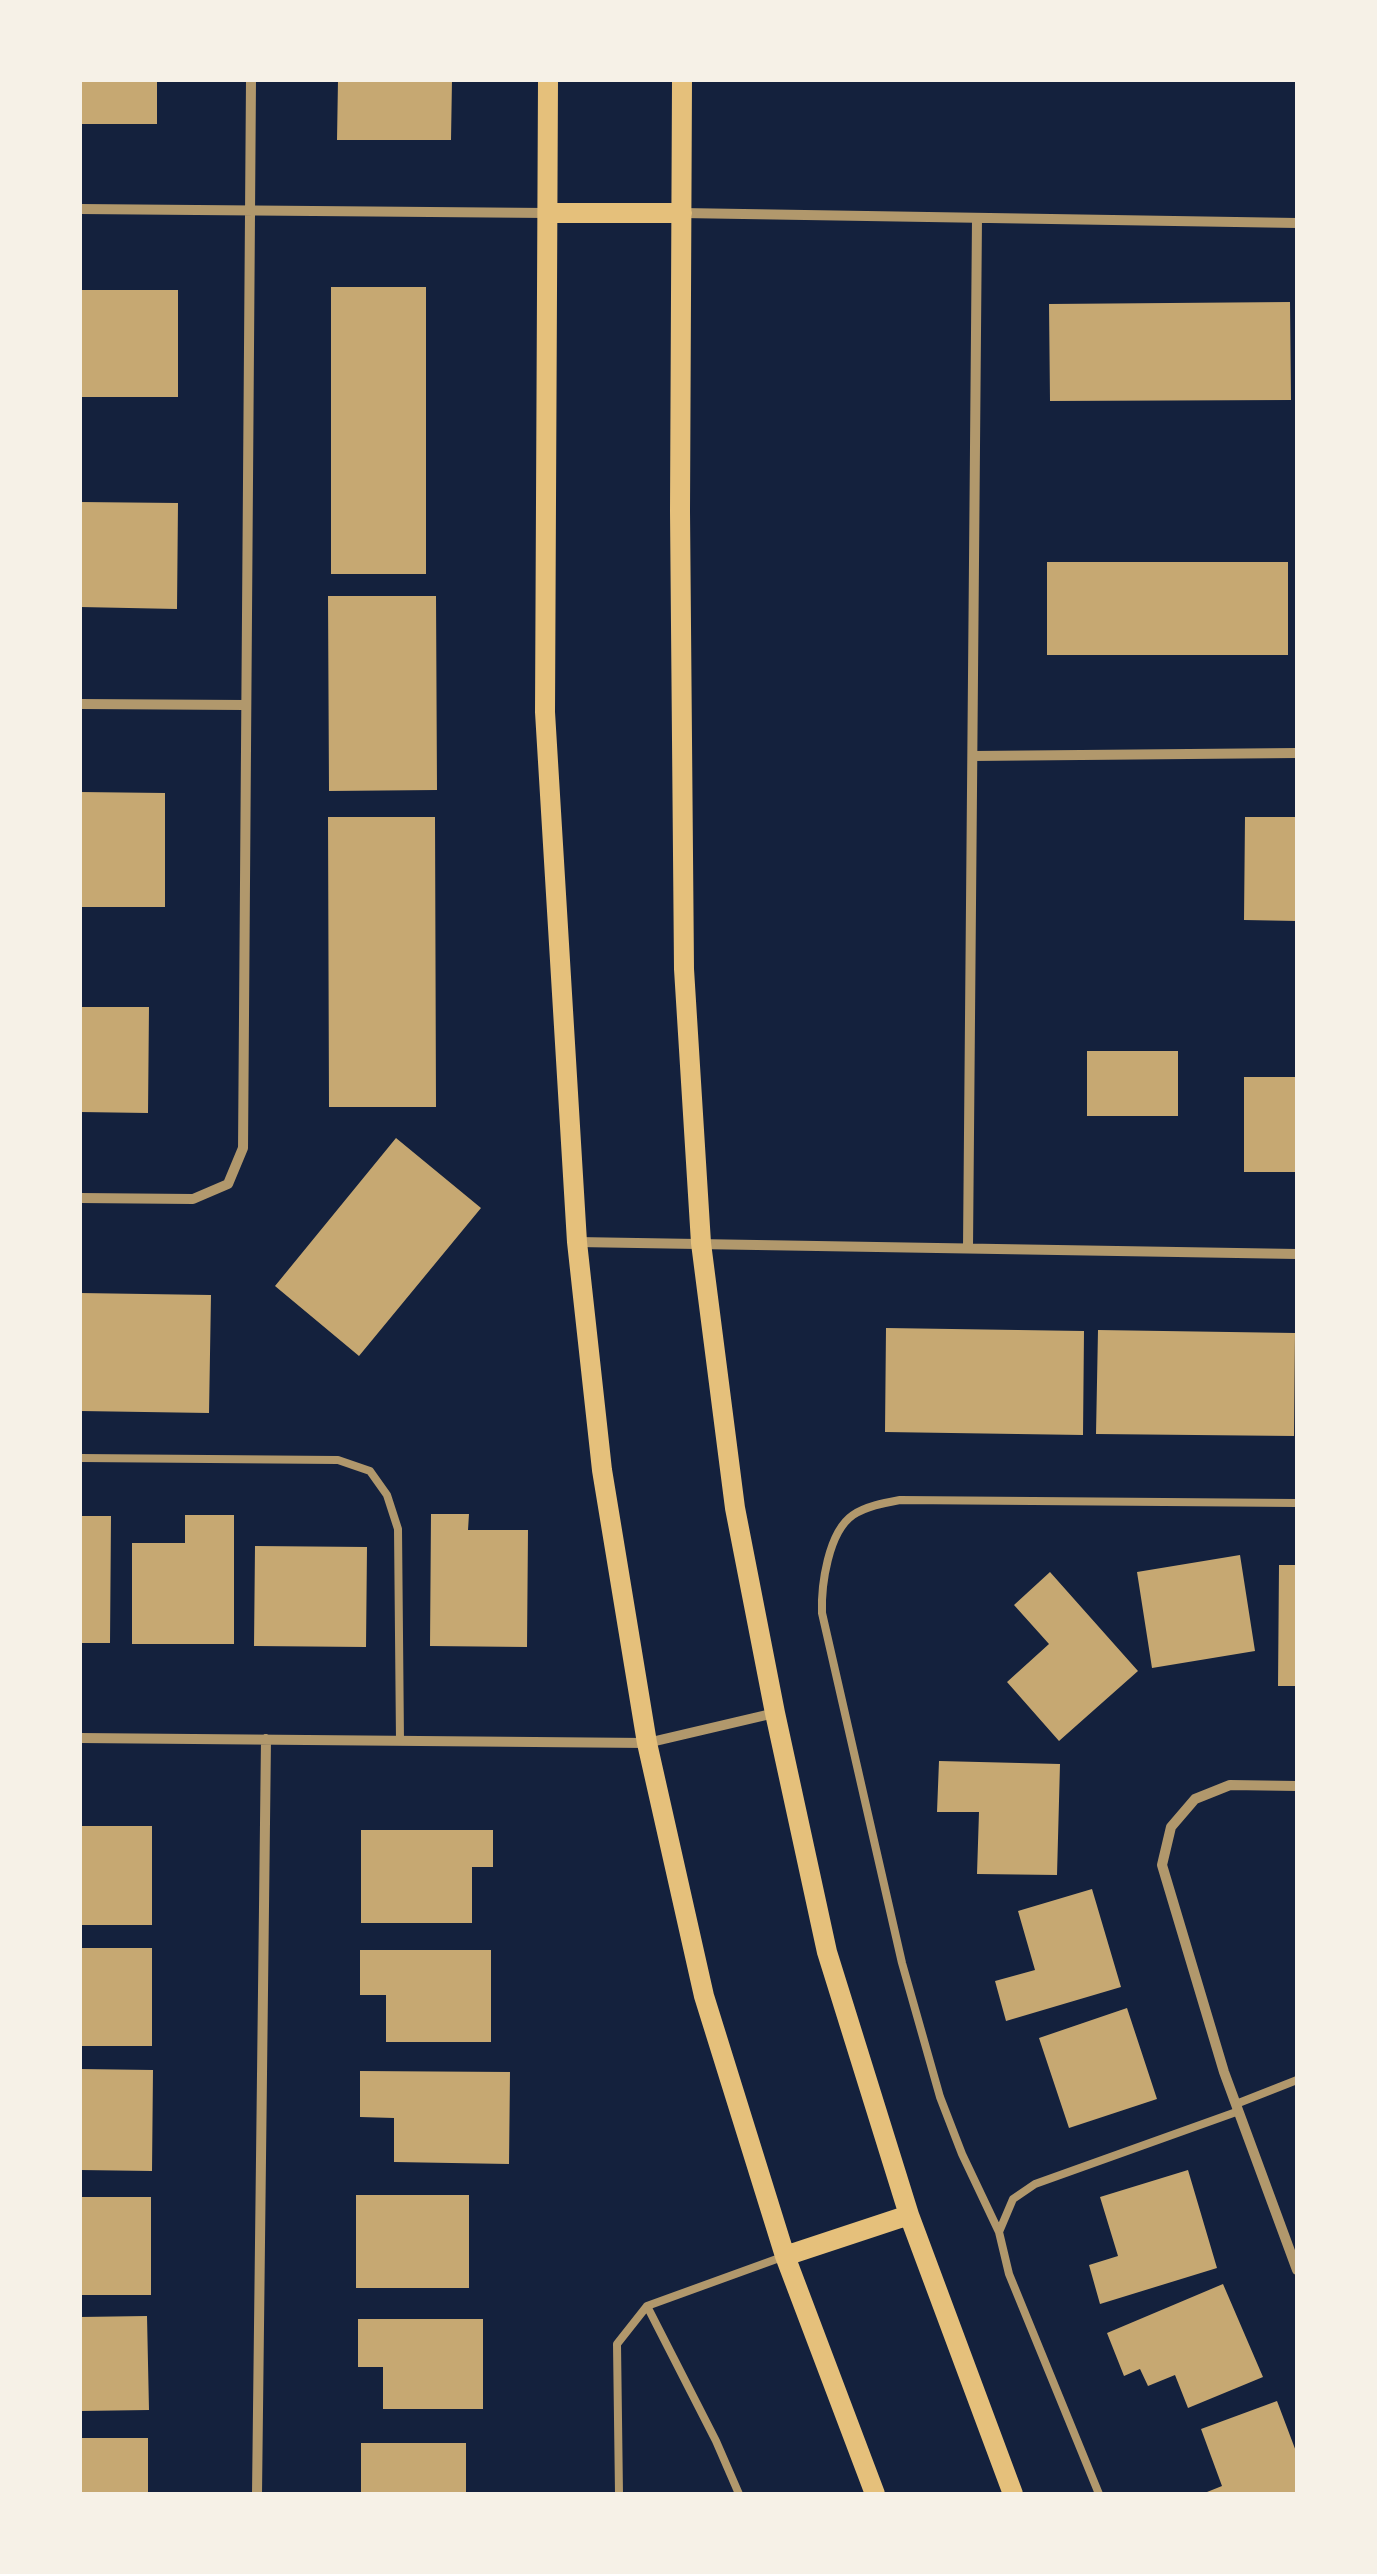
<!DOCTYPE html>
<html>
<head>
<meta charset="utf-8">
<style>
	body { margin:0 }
	#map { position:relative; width:1377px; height:2574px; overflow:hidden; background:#14213d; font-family:"DejaVu Sans",sans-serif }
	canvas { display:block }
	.frame { position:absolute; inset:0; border:82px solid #f6f1e7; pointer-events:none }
</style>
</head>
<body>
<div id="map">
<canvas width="1377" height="2574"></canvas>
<div class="frame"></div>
</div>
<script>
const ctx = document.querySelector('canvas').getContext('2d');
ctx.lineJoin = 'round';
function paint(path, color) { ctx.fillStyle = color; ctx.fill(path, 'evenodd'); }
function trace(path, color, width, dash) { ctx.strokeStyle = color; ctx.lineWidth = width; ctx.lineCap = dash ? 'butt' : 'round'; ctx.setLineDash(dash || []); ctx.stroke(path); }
const building = new Path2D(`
	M80,80H157V124H80Z
	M338,80H452L451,140H337Z
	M331,287H426V574H331Z
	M80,290H178V397H80Z
	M1290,302L1291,400L1050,401L1049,304Z
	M80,502L178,503L177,609L80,607Z
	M1047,562H1288V655H1047Z
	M328,596H436L437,790L329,791Z
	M80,792L165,793V907H80Z
	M328,817H435L436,1107H329Z
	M1245,817H1297V921L1244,920Z
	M80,1007H149L148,1113L80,1112Z
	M1087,1051H1178V1116H1087Z
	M1244,1077H1297V1172H1244Z
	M396,1138L481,1208L359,1356L275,1286Z
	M80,1293L211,1295L209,1413L80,1411Z
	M886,1328L1084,1331L1083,1435L885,1432Z
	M1098,1330L1295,1333L1294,1436L1096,1434Z
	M431,1514H469L468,1530H528L527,1647L430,1646Z
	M185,1515H234V1644H132V1543H185Z
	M80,1516H111L110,1643H80Z
	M255,1546L367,1547L366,1647L254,1646Z
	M1240,1555L1255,1651L1152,1668L1137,1572Z
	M1279,1565H1297V1686H1278Z
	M1050,1572L1138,1671L1059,1741L1007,1682L1049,1644L1014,1605Z
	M939,1761L1060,1764L1057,1875L977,1874L979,1812H937Z
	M80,1826H152V1925H80Z
	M361,1830H493V1867H472V1923H361Z
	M1092,1889L1121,1987L1006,2021L995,1981L1035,1970L1018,1911Z
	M80,1948H152V2046H80Z
	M360,1950H491V2042H386V1995H360Z
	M1127,2008L1157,2099L1069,2128L1039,2038Z
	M80,2069L153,2070L152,2171L80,2170Z
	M360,2071L510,2072L509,2164L394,2162V2118L360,2117Z
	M1188,2170L1217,2268L1100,2304L1089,2265L1118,2256L1100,2197Z
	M356,2195H469V2288H356Z
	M80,2197H151V2295H80Z
	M1223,2284L1263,2377L1188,2408L1175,2375L1148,2386L1140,2369L1124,2376L1107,2333Z
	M147,2316L149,2410L80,2411V2317Z
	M358,2319H483V2409H383V2367H358Z
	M1277,2401L1297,2454V2494H1202L1222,2486L1201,2429Z
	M80,2438H148V2494H80Z
	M361,2443H466V2494H361Z`);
const service = new Path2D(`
	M80,1458L338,1460L370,1471L387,1495L398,1529L400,1741
	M1236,2104L1297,2080
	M999,2232L962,2154L940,2097L902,1963L822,1613C821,1586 828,1532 853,1515C867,1506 884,1503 900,1500L1297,1503
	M647,2306L716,2441L739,2494
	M619,2494L617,2344L647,2306L785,2256
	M1099,2494L1009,2274L999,2232L1013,2199L1035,2184L1239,2111`);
const minor = new Path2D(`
	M80,209L547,213
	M682,213L1297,223
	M80,704L245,705
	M973,756L1297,753
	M80,1198L193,1199L228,1184L243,1148L251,80
	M577,1242L1297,1254
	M968,1247L977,218
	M80,1738L647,1743L775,1713
	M1297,1786L1230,1785L1195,1799L1171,1827L1162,1865L1224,2072L1297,2270
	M257,2494L266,1739`);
const secondary = new Path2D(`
	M548,80L545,712L577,1242L602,1470L647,1743L704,1996L785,2256L875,2494
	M682,80L680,511L684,969L701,1243L735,1508L775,1713L827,1952L909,2215L1013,2494
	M548,213H682
	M785,2256L909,2215`);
paint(building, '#c6a872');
trace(service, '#b1986c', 8);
trace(minor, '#b1986c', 10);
trace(secondary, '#e5c07b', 20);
</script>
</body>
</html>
